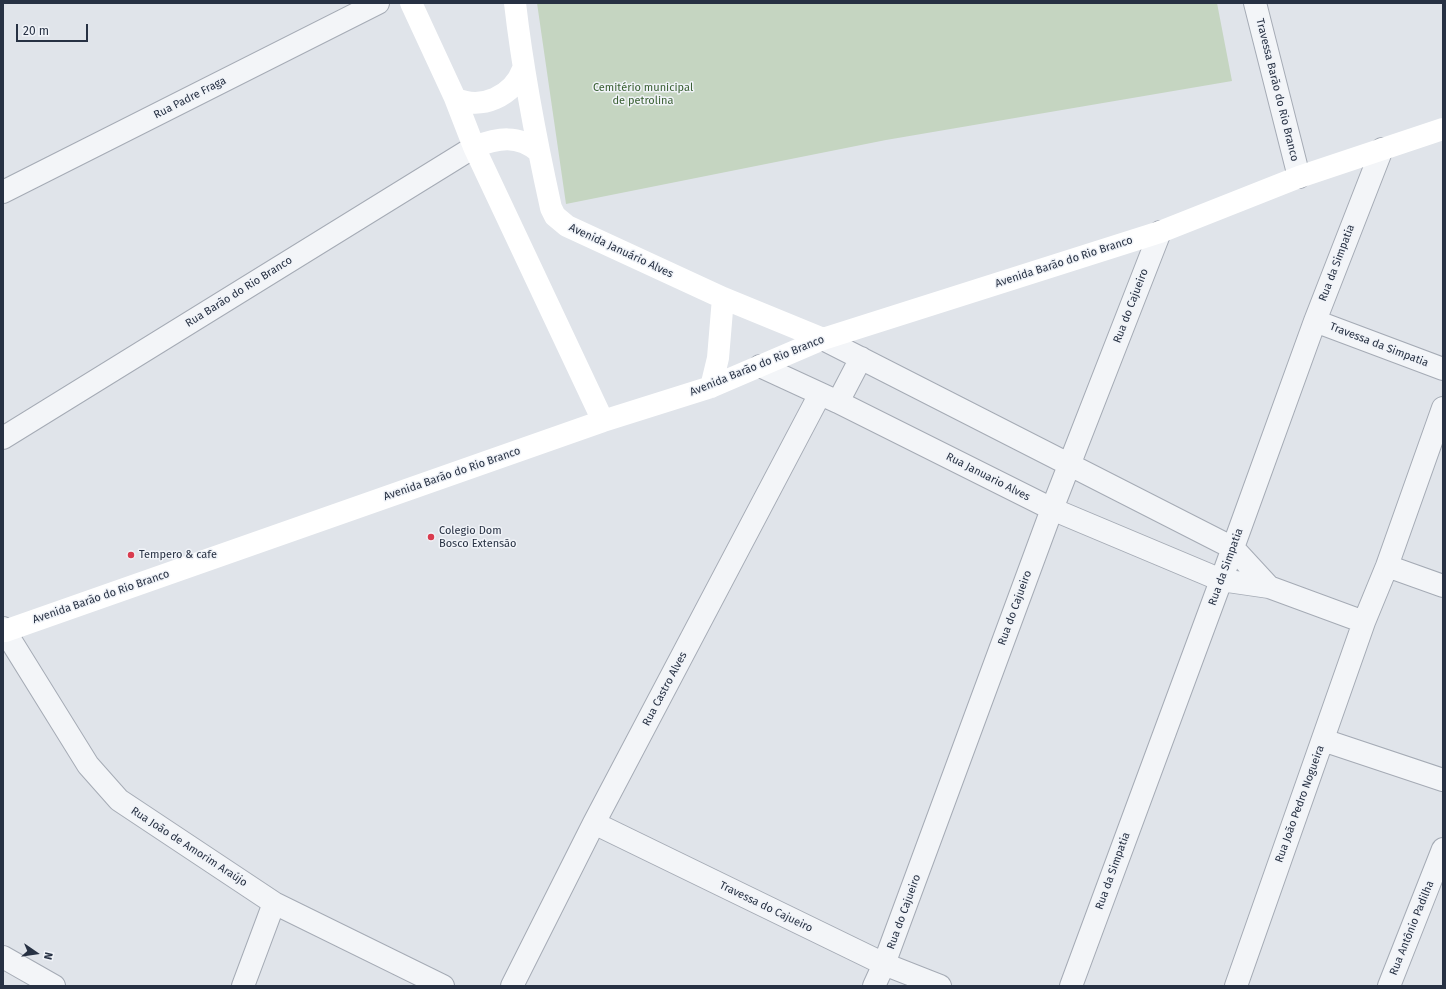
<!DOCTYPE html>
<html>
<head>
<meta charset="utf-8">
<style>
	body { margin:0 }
	#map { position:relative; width:1446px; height:989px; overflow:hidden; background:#e0e4ea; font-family:"Fira Sans",sans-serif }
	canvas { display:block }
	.frame { position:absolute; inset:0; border:4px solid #273143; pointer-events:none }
	.north { position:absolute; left:16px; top:933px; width:40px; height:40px; -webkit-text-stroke:3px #f0f3f8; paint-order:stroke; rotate:103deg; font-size:11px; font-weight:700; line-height:16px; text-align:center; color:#273143 }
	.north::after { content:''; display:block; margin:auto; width:14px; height:18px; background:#273143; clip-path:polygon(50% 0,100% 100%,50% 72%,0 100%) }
	.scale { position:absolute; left:16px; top:24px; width:72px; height:18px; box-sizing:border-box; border:2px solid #273143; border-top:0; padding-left:5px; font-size:12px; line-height:14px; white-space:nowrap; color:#273143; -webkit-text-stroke:3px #f0f3f8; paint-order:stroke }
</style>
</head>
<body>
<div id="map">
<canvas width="1446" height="989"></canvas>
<div class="frame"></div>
<div class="north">N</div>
<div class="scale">20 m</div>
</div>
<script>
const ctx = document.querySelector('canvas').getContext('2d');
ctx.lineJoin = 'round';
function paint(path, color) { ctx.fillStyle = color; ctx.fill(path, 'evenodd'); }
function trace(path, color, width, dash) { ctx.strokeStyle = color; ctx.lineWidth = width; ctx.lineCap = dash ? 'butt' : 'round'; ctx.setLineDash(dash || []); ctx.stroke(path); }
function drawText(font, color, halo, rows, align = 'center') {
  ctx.font = font + ' "Fira Sans",sans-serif'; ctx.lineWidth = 3; ctx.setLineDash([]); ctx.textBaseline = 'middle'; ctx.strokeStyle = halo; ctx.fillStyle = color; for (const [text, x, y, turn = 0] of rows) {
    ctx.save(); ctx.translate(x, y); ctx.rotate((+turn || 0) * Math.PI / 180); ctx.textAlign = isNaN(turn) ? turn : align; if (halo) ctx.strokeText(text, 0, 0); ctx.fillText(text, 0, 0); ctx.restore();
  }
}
const green = new Path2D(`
	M537,3H1217L1232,81L886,140L566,204Z`);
const street = new Path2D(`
	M1255,3L1299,177
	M3,192L378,3
	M1315,321L1443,369
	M823,339L1233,548L1269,587
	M760,366L838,402L1052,509L1221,580L1269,587L1364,622
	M838,402L861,358
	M3,438L474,147
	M1387,566L1443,586
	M3,628L88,765L119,800L274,903L443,986
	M1323,740L1443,780
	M594,823L884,964L940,986
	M3,957L54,986
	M243,986L274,903
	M512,986L594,823L820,394
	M874,986L884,964L1052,509L1160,232
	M1071,986L1226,567L1315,321L1382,149
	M1236,986L1364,622L1387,566L1443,408
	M1389,986L1443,849`);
const secondary = new Path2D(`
	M411,3L455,98L474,147L603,421
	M515,3C523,73 536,140 551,208L555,216L567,226L723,298L823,339
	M455,98C481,111 513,96 523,69
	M474,147C498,138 518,134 539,152
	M711,387L718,358L723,298
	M5,631L603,421L711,387L823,339L1160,232L1299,177L1443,129`);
const markers = [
	[431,537,4,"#d93b4e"],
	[131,555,4,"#d93b4e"]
];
const parkNames = [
	["Cemitério municipal",643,88],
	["de petrolina",643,101]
];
const streetNames = [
	["Travessa Barão do Rio Branco",1277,90,76],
	["Rua Padre Fraga",190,98,-27],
	["Avenida Januário Alves",621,251,25],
	["Avenida Barão do Rio Branco",1064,262,-18],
	["Rua da Simpatia",1337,263,-69],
	["Rua Barão do Rio Branco",239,292,-32],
	["Rua do Cajueiro",1131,306,-69],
	["Travessa da Simpatia",1379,345,21],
	["Avenida Barão do Rio Branco",757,366,-22],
	["Avenida Barão do Rio Branco",452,474,-19],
	["Rua Januario Alves",988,477,27],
	["Rua da Simpatia",1226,567,-70],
	["Avenida Barão do Rio Branco",101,597,-19],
	["Rua do Cajueiro",1015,608,-70],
	["Rua Castro Alves",665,689,-62],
	["Rua João Pedro Nogueira",1300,804,-70],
	["Rua João de Amorim Araújo",189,847,33],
	["Rua da Simpatia",1113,871,-70],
	["Travessa do Cajueiro",766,907,26],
	["Rua do Cajueiro",904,912,-70],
	["Rua Antônio Padilha",1412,928,-68]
];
const poiNames = [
	["Colegio Dom",439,531],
	["Bosco Extensão",439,544],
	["Tempero & cafe",139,555]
];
paint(green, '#c5d5c1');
trace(street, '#a5abb5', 24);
trace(street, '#f3f5f8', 22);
trace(secondary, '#fff', 22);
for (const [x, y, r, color] of markers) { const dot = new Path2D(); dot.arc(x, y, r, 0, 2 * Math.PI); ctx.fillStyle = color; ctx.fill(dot); trace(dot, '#f0f3f8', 1.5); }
drawText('11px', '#3a6033', '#f0f3f8', parkNames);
drawText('11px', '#273143', '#f0f3f8', streetNames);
drawText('11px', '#273143', '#f0f3f8', poiNames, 'left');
</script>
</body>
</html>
